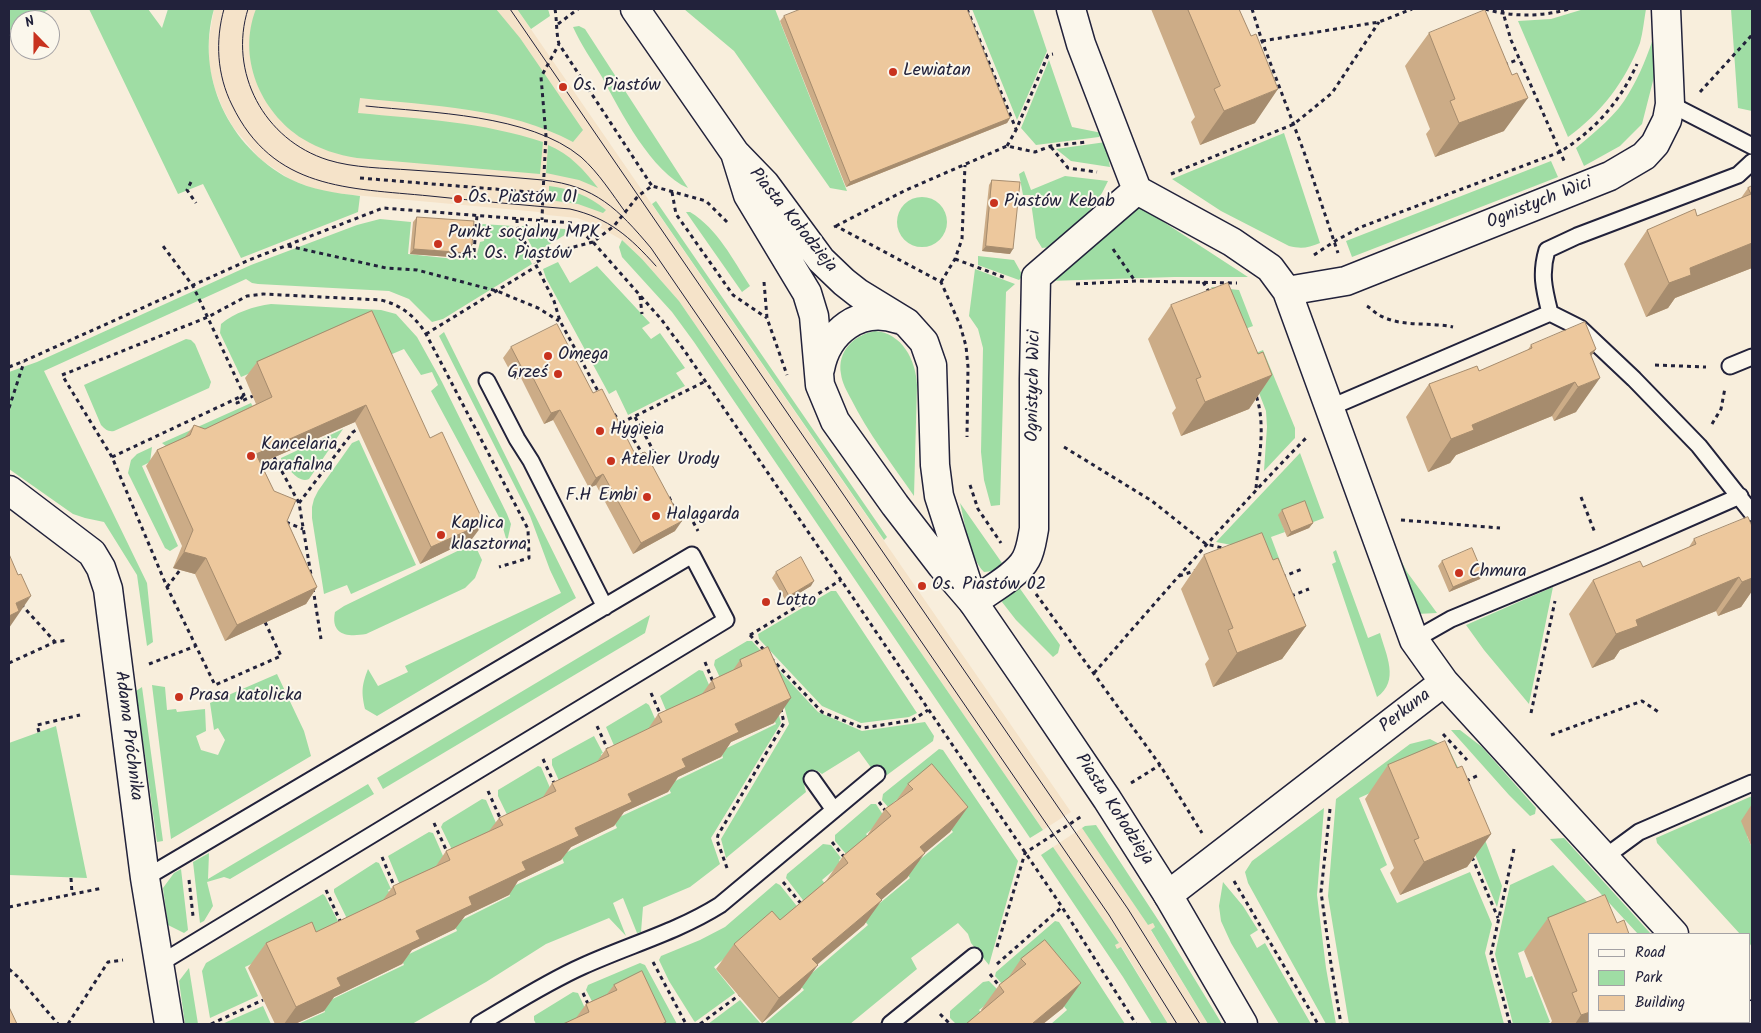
<!DOCTYPE html>
<html>
<head>
<meta charset="utf-8">
<style>
	body { margin:0 }
	#map { position:relative; width:1761px; height:1033px; overflow:hidden; background:#f8eedc; font-family:Kalam,sans-serif }
	canvas { display:block }
	.frame { position:absolute; inset:0; border:10px solid #22223b; pointer-events:none }
	.legend { position:absolute; left:1588px; top:933px; width:162px; height:90px; box-sizing:border-box; background:#fbf7ec; border:1px solid #a4a2a5; margin:0; padding:6px 9px; list-style:none; font-size:15px; color:#22223b }
	.legend li { display:flex; align-items:center; gap:10px; height:25px }
	.legend b { width:25px; border:1px solid #a4a2a5 }
	.north { position:absolute; left:10px; top:10px; width:50px; height:50px; box-sizing:border-box; background:#fbf7ec; border:1px solid #a4a2a5; border-radius:50%; rotate:338deg; font-size:14px; font-weight:700; line-height:20px; text-align:center; color:#22223b }
	.north::after { content:''; display:block; margin:auto; width:18px; height:22px; background:#c8321e; clip-path:polygon(50% 0,100% 100%,50% 72%,0 100%) }
</style>
</head>
<body>
<div id="map">
<canvas width="1761" height="1033"></canvas>
<div class="frame"></div>
<ul class="legend">
<li><b style="height:6px;background:#fbf7ec"></b>Road</li>
<li><b style="height:14px;background:#9fdda4"></b>Park</li>
<li><b style="height:14px;background:#edc89d"></b>Building</li>
</ul>
<div class="north">N</div>
</div>
<script>
const ctx = document.querySelector('canvas').getContext('2d');
ctx.lineJoin = 'round';
function paint(path, color) { ctx.fillStyle = color; ctx.fill(path, 'evenodd'); }
function trace(path, color, width, dash) { ctx.strokeStyle = color; ctx.lineWidth = width; ctx.lineCap = dash ? 'butt' : 'round'; ctx.setLineDash(dash || []); ctx.stroke(path); }
function drawText(font, color, halo, rows, align = 'center') {
  ctx.font = font + ' Kalam,sans-serif'; ctx.lineWidth = 4; ctx.setLineDash([]); ctx.textBaseline = 'middle'; ctx.strokeStyle = halo; ctx.fillStyle = color; for (const [text, x, y, turn = 0] of rows) {
    ctx.save(); ctx.translate(x, y); ctx.rotate((+turn || 0) * Math.PI / 180); ctx.textAlign = isNaN(turn) ? turn : align; if (halo) ctx.strokeText(text, 0, 0); ctx.fillText(text, 0, 0); ctx.restore();
  }
}
const built = new Path2D(`
	M214,9H517L1071,812L1043,830L679,301L642,259L622,240L594,224L577,218L547,215L539,212L332,193L312,188L291,180L260,159L233,127L223,109L215,89L209,66V39Z
	M1082,828L1148,925L1153,923L1155,927L1151,931L1208,1024H1168L1122,947L1118,950L1115,945L1119,943L1053,847Z`);
const green = new Path2D(`
	M9,9H50L29,20H20V25L9,31Z
	M89,9H148L162,28L168,9H214C195,76 229,147 290,179C312,190 336,193 360,196L358,212L241,258L203,184L178,194Z
	M256,9H496L520,38L583,130L573,142C508,107 431,106 360,98L358,113C421,119 483,122 543,142L540,174L357,158C338,155 319,149 303,139C260,112 237,57 256,9Z
	M517,9H548L550,16L531,29Z
	M684,9H775L847,191L830,188L734,51Z
	M972,9H1033L1047,51L1017,120Z
	M1584,9H1646C1644,20 1643,32 1640,43C1625,82 1601,113 1568,137L1518,21L1551,19Z
	M1731,9H1752V111L1738,108Z
	M579,26L585,29L688,188C652,173 620,111 602,77C592,60 581,45 573,27Z
	M1655,33V73L1642,124L1620,146L1584,166L1576,148C1595,132 1617,115 1629,93C1640,75 1648,54 1655,33Z
	M1049,60L1072,127L1102,133L1099,137L1036,145L1021,128Z
	M1284,133L1320,243C1308,248 1301,249 1289,246L1221,211L1172,179Z
	M1106,142L1110,167L1071,161L1056,149Z
	M548,145C570,154 584,170 598,188L579,180L546,173Z
	M1551,161L1558,177L1352,257L1346,241Z
	M1024,171L1031,190L1065,176L1108,181L1102,193L1085,217L1052,247L1042,248L1036,238L1030,195H1023L1019,174Z
	M549,186C572,189 589,196 606,210L603,213L578,204L549,200Z
	M897 222a25 25 0 1 1 50 0a25 25 0 1 1-50 0Z
	M656,201L887,537L884,540L652,204Z
	M1136,204L1248,277H1174L1049,281Z
	M686,212H690C718,229 733,260 750,286L742,292Z
	M380,219L411,222L408,254L464,260L466,252L477,254L480,242L484,241L485,228L481,227L482,224L513,226L532,264L443,319L432,322L409,299L389,291L258,284L252,283L246,279L44,371L147,583L153,642L147,646L137,575L104,522L85,518L73,514L9,469V372L37,362L251,265L357,225Z
	M521,226L565,229L568,233L535,253Z
	M622,240L642,259L679,301L1043,830L1030,838L694,342L672,312L622,257L619,247Z
	M978,256L1014,260L1023,276L1019,280L978,265Z
	M558,262L570,283L597,266L650,323L642,328L651,339L660,333L685,368L676,373L685,386L628,415L616,390L609,394L546,278L543,269Z
	M975,269L1015,284L1006,292L1000,505L991,506L984,480L981,452L983,348L978,329L969,316Z
	M1211,287L1239,290L1253,326L1237,332L1232,315Z
	M271,304L381,310L396,314L417,337L442,382L507,514L511,524L507,542L501,521L431,391L438,385L432,372L421,375L404,349L378,360L279,361L241,377L220,333L221,324C234,313 254,306 271,304Z
	M875,331C902,333 916,360 917,385L914,496C892,464 868,433 851,399C847,391 842,383 841,374C837,351 854,335 875,331Z
	M444,332L576,598L377,716L365,709C361,691 362,685 368,669L378,686L408,672L405,666L561,593L550,570L530,516L439,336Z
	M186,339L191,340L195,344L211,382L209,388L114,431C108,432 105,429 101,425L84,385Z
	M1263,350L1295,428V438L1264,471L1267,427L1266,411L1246,359L1249,356Z
	M251,403L257,415L173,452L162,443Z
	M343,429L309,479C298,484 288,467 281,460V458Z
	M359,440L416,565L351,594L347,585L324,594L312,518V507L314,499L318,491L352,443Z
	M152,447L150,462L142,466L178,546L170,551L165,548L128,473L131,460L137,454Z
	M1300,453L1324,518L1308,524L1279,515L1285,532L1271,537L1283,569L1247,548L1216,542Z
	M960,503L1002,563L993,571L984,572C969,557 965,523 960,503Z
	M474,543L482,560L475,578L465,588L366,634C349,637 330,636 335,612L344,606Z
	M1393,545L1407,572L1437,613L1417,614Z
	M1336,550L1368,638L1380,633C1386,655 1400,681 1377,697L1332,564L1336,562L1333,552Z
	M1016,583L1060,645L1058,653L1053,657L1016,620L1002,602L1009,588Z
	M1553,587L1529,704L1484,650L1466,625Z
	M831,591H836L917,713L909,717L861,723L822,706L759,639L758,634Z
	M650,615L645,633L383,789L377,778Z
	M747,641H752L762,652L781,723L711,838L720,864L690,887L643,907L641,932L637,933L623,898L613,903L626,936L609,918L546,944L486,982L412,1024H298L325,1012L322,1004L404,965L401,958L457,931L454,924L510,896L507,889L564,863L561,855L617,828L613,820L671,793L667,785L723,758L721,751L776,724L751,669L722,682L714,665L715,660Z
	M778,669L818,712L862,731L925,722L934,736L933,741L887,775L878,764L872,769L859,751L822,774L816,770L803,780L806,792L726,858L721,839L789,724L775,673Z
	M699,670L703,671L713,694L671,722L660,696Z
	M277,674L304,731L311,756L171,839L152,685L165,687L167,710L176,709L177,712L205,709L206,731L196,736L201,750L218,755L225,740L218,728L214,730L210,703Z
	M142,687L163,841L157,842L136,691Z
	M646,703L649,705L659,728L619,757L606,727Z
	M56,726L87,878L9,875V743Z
	M1451,730H1460L1482,747L1536,808L1535,814L1530,816L1509,795Z
	M594,736L603,753L601,754L603,758L564,792L552,765V759Z
	M1430,739L1449,749L1463,778L1424,769L1359,798L1387,865L1380,869L1397,903L1470,872L1492,924L1485,953L1504,1024H1349L1328,896L1336,799L1410,744Z
	M939,749L943,750L1018,861L989,965L971,943L968,934L958,923L911,958L917,969L850,1024H764L804,990L799,984L868,925L862,918L910,878L905,872L953,832L915,785L888,807L882,800L883,794Z
	M538,766L541,767L554,797L512,825L498,796V790Z
	M368,784L374,794L230,879L224,877L207,882L213,906L204,921L200,923L193,862L209,853L208,879Z
	M1752,796V834L1747,836L1752,848V947L1750,944V934H1740L1657,843L1656,838Z
	M482,799L486,800L500,832L457,860L441,827L443,823Z
	M871,804H876L885,818L866,834L871,840L846,854L835,841V835Z
	M1324,808L1317,895L1326,968L1336,1024H1326L1248,883L1245,872L1252,861Z
	M1474,810L1502,886L1497,907L1459,816Z
	M1096,825L1166,932L1222,1024H1208L1151,930L1155,927L1153,923L1148,925L1082,828L1085,826Z
	M429,832L433,833L447,865L404,895L388,856Z
	M1564,838L1651,934H1638L1550,839Z
	M823,844L831,845L841,858L839,860L841,864L822,880L828,887L806,904L786,878L787,874Z
	M1053,847L1119,943L1115,945L1117,949L1121,947L1168,1024H1152L1123,977L1041,855Z
	M376,862L379,863L391,889L388,890L391,896L352,929L334,892V889Z
	M1553,865L1602,918L1518,953L1526,978L1532,976L1550,1022L1546,1024H1513L1495,954L1510,885Z
	M181,869L188,930L184,933L168,925L163,888L174,873Z
	M1223,882L1243,906L1258,930L1250,935L1257,948L1265,943L1311,1024H1279L1231,943L1221,921L1219,906Z
	M776,883L780,885L800,910L755,933L714,967L735,993L695,1022L694,1021L669,981L659,960L661,956L700,940L725,927Z
	M323,894L325,896L338,921L333,925L245,967L258,996L210,1018L202,971L206,963Z
	M1055,921L1059,922L1125,1024H1051L1067,1010L1028,963L1002,984L995,976L996,972Z
	M640,963L645,965L677,1024H641L595,1007L586,990L588,985Z
	M189,968L198,1024H185L179,981Z
	M989,981L997,989L999,995L979,1010L984,1017L975,1024H956L950,1018V1011L983,982Z
	M573,992L578,993L589,1017L573,1024H536L534,1020V1016Z
	M740,1000L761,1024H708Z
	M263,1006L271,1024H222Z`);
const path = new Path2D(`
	M555,9C557,21 556,32 559,44L652,186
	M967,9L1016,129
	M1252,9L1262,41L1304,152L1338,253
	M1485,9C1512,17 1541,17 1569,9
	M1502,9L1511,40L1565,163
	M558,24L578,9
	M1262,41L1379,22L1412,9
	M1504,65L1519,59
	M1700,92L1752,35
	M1007,146L1016,130L1048,55L1053,54
	M1051,147L1068,168L1097,172
	M1171,174L1294,124L1332,93L1379,22
	M360,178L543,193L542,220
	M191,182L187,190L196,203
	M672,192L676,214L733,295L767,318
	M543,193L546,136L541,77L559,44
	M517,219V226L535,263
	M727,222L706,201L652,186L638,196L614,226L593,242L661,319L684,350L841,580L1062,907L1136,1024
	M836,226L904,191L1007,146L1035,152L1051,146L1086,142
	M834,227L836,226L941,282L960,325L966,346L968,367L967,437
	M593,242L554,252L535,263L554,301L560,321L599,393
	M288,246L386,268L417,270L497,291L538,308L559,321
	M1113,249L1135,281
	M474,252L477,215
	M1314,255L1335,241L1361,227L1560,152C1595,130 1620,102 1637,64
	M955,259L1006,278
	M764,282L767,318L787,375
	M941,282L955,259L962,239L965,165
	M1203,282L1209,292
	M1076,284L1136,281L1237,283
	M640,296L642,314
	M1367,306C1372,309 1377,315 1383,317C1404,327 1431,322 1453,327
	M426,334L537,266
	M1655,365L1706,367
	M9,367L24,361L249,260L383,208L572,223L593,242
	M243,396L237,403L253,396
	M9,408L24,362
	M614,414L630,434L644,456
	M635,417L645,435
	M621,423L706,381
	M1712,424L1721,409L1725,388
	M1064,447L1152,501L1206,544L1227,549
	M112,457L244,395L193,286L163,246
	M274,457L299,503L311,575
	M970,485L978,509L1001,543
	M1256,488C1259,457 1266,425 1256,395
	M669,497L676,512
	M1581,497L1595,533
	M299,503L353,432L358,429
	M675,507L691,518L698,531
	M1401,520L1500,528
	M286,522L303,529
	M1179,576L1197,570
	M1282,577L1302,569
	M167,587L180,570
	M313,588L321,639
	M1036,594L1160,765L1202,833
	M1291,596L1309,589
	M21,604L55,642
	M265,622L281,656L215,685L167,587L112,457L62,375L208,317L247,296L263,294L381,300C401,305 415,316 426,334L528,529L529,558L499,567
	M750,635L765,651
	M750,635L841,580
	M771,658L822,712L863,728L913,720L928,710
	M705,662L713,682
	M9,663L55,642L68,640
	M149,664L196,646
	M1094,673C1164,593 1233,512 1308,436
	M651,693L661,716
	M1531,713L1555,601
	M597,726L608,750
	M39,732L37,725L80,715
	M1443,734L1467,760
	M1551,735L1642,701L1660,713
	M543,759L555,785
	M1466,781L1479,775
	M1131,783L1160,765
	M488,791L501,820
	M879,802L887,813
	M1330,809L1321,892L1331,964L1341,1024
	M434,823L448,854
	M832,842L845,858
	M382,857L395,888
	M1472,857L1498,918
	M727,868L717,840L718,835L784,723L781,709
	M71,878L72,894
	M189,880L193,916
	M1234,881L1318,1024
	M783,882L803,906
	M326,890L341,923
	M9,907L103,888
	M997,947L1025,853L1082,816
	M653,962L686,1024
	M997,964L1062,907
	M9,969L18,977L58,1024
	M990,974L1000,987
	M583,993L589,1006
	M940,1014L950,1024
	M1678,1022L1680,1024
	M68,1024L108,962L123,960
	M211,1024L263,1000
	M700,1024L742,993
	M1510,1024L1491,954L1514,849
	M1662,1024L1664,1022`);
const lane = new Path2D(`
	M1670,104L1752,146
	M1550,313L1580,328L1634,379L1699,446L1752,513
	M1730,366L1752,357
	M487,381L517,439L531,461L605,607
	M1329,408L1550,313C1544,289 1540,274 1547,250L1577,236L1738,175L1752,162
	M1414,640L1451,619L1603,556L1740,496
	M812,779L834,810
	M1605,857L1639,832L1752,783
	M145,878L692,555L726,620L159,964
	M479,1024C513,1004 547,982 583,966C629,945 677,932 720,905L877,774
	M890,1024L974,956`);
const street = new Path2D(`
	M1071,9L1081,44L1137,190L1232,242L1270,268L1287,291L1414,640L1444,682L1674,934
	M1287,291L1346,281L1610,176L1644,156L1655,144L1667,120L1670,104L1666,9
	M9,490L92,553L101,568L108,589L145,878L169,1024
	M973,602C988,591 1017,576 1026,559C1031,550 1032,539 1034,529V379L1036,277L1137,190
	M1168,895L1444,682
	M1750,1015L1752,1016`);
const secondary = new Path2D(`
	M635,9L735,153L765,184L821,260L844,282L858,293L907,323L924,342L932,365L935,465L939,496L969,589
	M735,153L748,195L807,293L814,316L820,385L835,421L895,505L942,566L973,602L1030,685L1107,799L1168,895L1243,1024
	M820,369C827,332 860,306 898,319`);
const tram = new Path2D(`
	M224,9C215,41 217,75 232,105C273,190 348,188 430,196C477,201 523,205 570,209C609,218 630,237 656,266
	M248,9C228,72 264,140 328,160C354,168 383,168 411,170C455,173 499,176 543,180C596,186 618,209 651,248L1109,915L1177,1024
	M510,9L1128,909L1200,1024
	M366,106C431,113 529,114 581,157C599,173 612,194 626,213`);
const pathBridge = new Path2D(`
	M643,456L653,450L645,435`);
const wall = new Path2D(`
	M1151,9H1239L1255,123L1200,145L1191,122L1195,117Z
	M784,16L1010,118L1007,123L846,187L780,21Z
	M1429,33L1504,131L1435,157L1426,134L1430,129L1405,66Z
	M992,180L1010,254L982,251L989,185Z
	M1752,186V268L1675,298L1668,308L1646,317L1624,264L1647,230L1697,216L1741,198L1748,188Z
	M417,217L472,245L468,250L464,258L410,254L413,222Z
	M1171,305L1258,354L1272,375L1249,409L1181,436L1172,413L1176,408L1148,339Z
	M372,311L472,539L420,564L355,422L261,463L317,587L306,604L225,641L195,574L173,568L182,546L146,466L157,450L185,437L194,425L205,429L256,404L245,378L257,362Z
	M1531,345L1596,349L1591,356L1576,412L1554,421L1552,416L1456,455L1450,463L1428,472L1406,417L1429,384L1479,371L1527,351Z
	M511,347L593,393L675,531L633,554L596,485L589,488L553,420L544,424L521,378L515,380L503,358Z
	M1282,510L1313,523L1309,528L1287,537L1278,515Z
	M1752,526V591L1741,607L1718,616L1716,611L1620,650L1614,659L1592,668L1569,614L1593,580L1643,567L1689,547L1694,539Z
	M1204,555L1273,560L1306,626L1282,659L1213,687L1205,664L1209,659L1181,589Z
	M1442,561L1480,579L1449,592L1438,566Z
	M776,572L811,586L786,601L772,578Z
	M740,660L774,723L731,742L721,757L678,777L668,792L624,812L614,826L571,847L561,860L518,881L509,895L465,916L455,929L412,950L402,964L334,997L324,1011L295,1024H275L248,968L266,943L316,932L383,900L393,886L436,866L446,851L489,831L499,818L543,797L552,783L596,763L606,749L648,729L658,714L702,694L712,680L733,670Z
	M1388,765L1457,768L1491,834L1467,867L1400,895L1390,873L1394,868L1365,799Z
	M908,784L968,807L950,832L924,853L907,878L881,900L864,925L817,965L800,990L762,1023L716,969L734,944L780,920L826,881L843,856L868,835V834L885,809L896,801Z
	M1752,804V848L1741,821Z
	M1548,918L1617,923L1624,1022L1620,1024H1550L1552,1021L1524,951Z
	M1021,959L1063,1008L1043,1024H966L982,1011L981,1010L999,985L1008,978Z
	M614,985L665,1024L576,1018L586,1004L607,994Z`);
const shadedWall = new Path2D(`
	M1278,89L1255,123L1200,145L1224,111Z
	M1528,98L1504,131L1435,157L1459,123Z
	M1010,118L1007,123L846,187L850,182Z
	M1752,243V268L1675,298L1668,308L1646,317L1669,283L1690,268Z
	M468,245H472L469,250H465Z
	M986,246L1013,249L1010,254L982,251Z
	M414,249L468,253L464,258L410,254Z
	M1596,349L1572,383L1575,382L1552,416L1456,455L1450,463L1428,472L1451,439L1472,425Z
	M528,368L521,378L515,380L523,370Z
	M1272,375L1249,409L1181,436L1205,402Z
	M1600,378L1576,412L1554,421L1578,387Z
	M366,405L355,422L245,470L256,454Z
	M560,410L553,420L544,424L551,413Z
	M603,474L596,485L589,488L596,478Z
	M682,521L675,531L633,554L641,543Z
	M484,523L472,539L420,564L431,547Z
	M1313,523L1309,528L1287,537L1291,532Z
	M184,552L206,558L195,574L173,568Z
	M1483,574L1480,579L1449,592L1453,587Z
	M1739,577L1716,611L1620,650L1614,659L1592,668L1616,634L1636,620Z
	M1752,578V591L1741,607L1718,616L1742,582Z
	M814,581L811,586L786,601L789,596Z
	M317,587L306,604L225,641L237,625Z
	M31,596L9,628V613L16,603Z
	M1306,626L1282,659L1213,687L1237,653Z
	M791,698L774,723L731,742L721,757L678,777L668,792L624,812L614,826L571,847L561,860L518,881L509,895L465,916L455,929L412,950L402,964L334,997L324,1011L295,1024H284L296,1007L337,978L416,931L735,724Z
	M968,807L950,832L902,872L920,847Z
	M1491,834L1467,867L1400,895L1424,862Z
	M925,853L907,878L859,919L876,894Z
	M882,900L864,925L795,983L812,959Z
	M818,965L800,990L762,1023L779,998Z
	M1081,983L1063,1008L1043,1024H1032Z
	M1590,1012V1022H1625L1620,1024H1575L1581,1015Z`);
const building = new Path2D(`
	M801,9H967L1010,118L850,182L784,16Z
	M1188,9H1239L1251,36L1256,34L1278,89L1224,111L1214,89L1220,86Z
	M1485,10L1512,75L1517,73L1528,98L1459,123L1450,101L1455,99L1429,33Z
	M992,180L1020,182L1013,249L986,246Z
	M1752,186V243L1690,268L1691,275L1669,283L1647,230L1695,209L1697,216L1751,194L1748,188Z
	M417,217L474,221L472,245H468V253L414,249Z
	M1228,283L1258,354L1263,352L1272,375L1205,402L1196,379L1201,377L1171,305Z
	M372,311L430,438L442,432L484,523L431,547L366,405L256,454L274,491L296,500L287,521L317,587L237,625L206,558L184,552L193,530L157,450L190,435L194,425L205,429L272,397L257,362Z
	M1585,322L1596,349L1590,353L1600,378L1578,387L1575,382L1472,425L1474,430L1451,439L1429,384L1477,366L1479,371L1532,348L1531,345Z
	M557,324L593,393L602,389L636,456L645,452L682,521L641,543L603,474L596,478L560,410L551,413L528,368L523,370L511,347Z
	M1305,501L1313,523L1291,532L1282,510Z
	M1748,517L1752,526V578L1742,582L1739,577L1636,620L1638,626L1616,634L1593,580L1640,561L1643,567L1696,544L1694,539Z
	M1262,533L1273,560L1278,558L1306,626L1237,653L1228,630L1233,628L1204,555Z
	M1472,548L1483,574L1453,587L1442,561Z
	M9,554L18,575L21,574L31,596L16,603L19,611L9,616Z
	M801,557L814,581L789,596L776,572Z
	M768,647L791,698L735,724L739,732L682,759L686,767L628,794L632,802L575,828L579,836L522,862L526,870L469,897L472,905L416,931L420,939L337,978L341,986L296,1007L266,943L312,922L316,932L396,894L393,886L450,860L446,851L503,825L499,818L556,791L552,783L609,756L606,749L662,722L658,714L715,688L712,680L742,666L740,660Z
	M1445,741L1457,768L1462,766L1491,834L1424,862L1414,840L1419,838L1388,765Z
	M932,764L968,807L920,847L925,853L876,894L882,900L812,959L818,965L779,998L734,944L772,911L780,920L848,863L843,856L891,816L885,809L913,789L908,784Z
	M1605,895L1617,923L1624,920L1629,934H1590V1012L1581,1015L1572,993L1577,991L1548,918Z
	M1045,940L1081,983L1033,1023L1034,1024H966L1004,992L999,985L1026,964L1021,959Z
	M642,971L666,1022L662,1024H563L589,1012L586,1004L617,990L614,985Z
	M9,1007L17,1024H9Z`);
const markers = [
	[893,72,5,"#c8321e"],
	[563,87,5,"#c8321e"],
	[458,199,5,"#c8321e"],
	[994,203,5,"#c8321e"],
	[438,244,5,"#c8321e"],
	[548,356,5,"#c8321e"],
	[558,374,5,"#c8321e"],
	[600,431,5,"#c8321e"],
	[251,456,5,"#c8321e"],
	[611,461,5,"#c8321e"],
	[647,497,5,"#c8321e"],
	[656,516,5,"#c8321e"],
	[441,535,5,"#c8321e"],
	[1459,573,5,"#c8321e"],
	[922,586,5,"#c8321e"],
	[766,602,5,"#c8321e"],
	[179,697,5,"#c8321e"]
];
const poiNames = [
	["Lewiatan",903,72],
	["Os. Piastów",573,87],
	["Os. Piastów 01",468,199],
	["Piastów Kebab",1004,203],
	["Punkt socjalny MPK",448,234],
	["S.A. Os. Piastów",448,255],
	["Omega",558,356],
	["Grześ",548,374,"right"],
	["Hygieia",610,431],
	["Kancelaria",261,446],
	["parafialna",261,467],
	["Atelier Urody",621,461],
	["F.H Embi",637,497,"right"],
	["Halagarda",666,516],
	["Kaplica",451,525],
	["klasztorna",451,546],
	["Chmura",1469,573],
	["Os. Piastów 02",932,586],
	["Lotto",776,602],
	["Prasa katolicka",189,697]
];
const streetNames = [
	["Ognistych Wici",1540,204,-22],
	["Piasta Kołodzieja",792,221,51],
	["Ognistych Wici",1035,386,-89],
	["Perkuna",1406,712,-38],
	["Adama Próchnika",127,736,83],
	["Piasta Kołodzieja",1113,810,57]
];
paint(built, '#f5e3c9');
paint(green, '#9fdda4');
trace(lane, '#22223b', 19);
trace(street, '#22223b', 31);
trace(secondary, '#22223b', 31);
trace(path, '#22223b', 3, [4, 4]);
trace(lane, '#fbf7ec', 15);
trace(street, '#fbf7ec', 28);
trace(secondary, '#fbf7ec', 28);
trace(tram, '#22223b', 1);
trace(pathBridge, '#22223b', 3, [4, 4]);
paint(wall, '#ccac87');
paint(shadedWall, '#a68c6e');
paint(building, '#edc89d');
trace(building, '#a68c6e', 1);
for (const [x, y, r, color] of markers) { const dot = new Path2D(); dot.arc(x, y, r, 0, 2 * Math.PI); ctx.fillStyle = color; ctx.fill(dot); trace(dot, '#fbf7ec', 2); }
drawText('18px', '#22223b', '#fbf7ec', poiNames, 'left');
drawText('18px', '#22223b', '#fbf7ec', streetNames);
</script>
</body>
</html>
